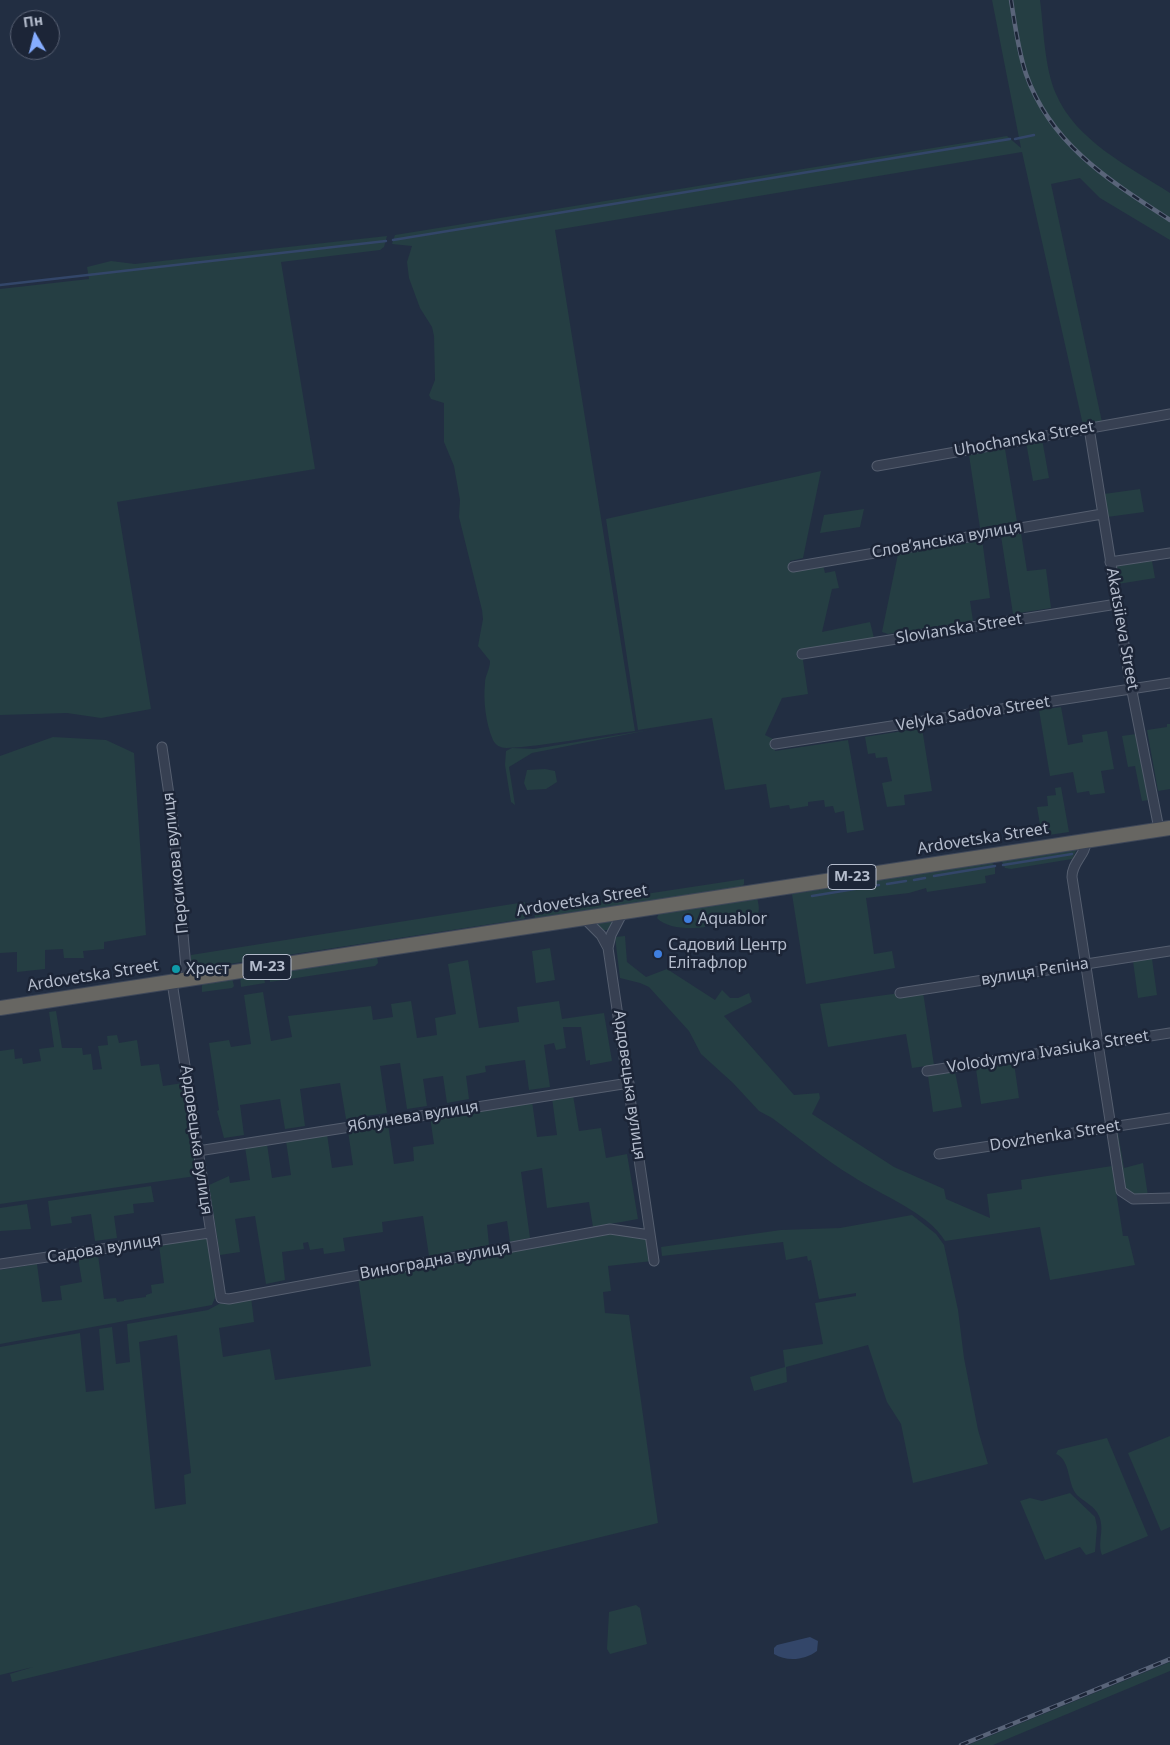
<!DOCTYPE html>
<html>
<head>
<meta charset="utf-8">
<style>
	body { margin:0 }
	#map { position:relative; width:1170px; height:1745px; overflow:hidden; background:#222e42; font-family:"Noto Sans",sans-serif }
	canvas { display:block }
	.north { position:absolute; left:10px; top:10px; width:50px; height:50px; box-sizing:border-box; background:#1c2537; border:1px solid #596173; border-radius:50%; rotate:352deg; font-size:14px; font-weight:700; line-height:20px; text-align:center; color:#b4bccc }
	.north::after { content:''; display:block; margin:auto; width:18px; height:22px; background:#86adff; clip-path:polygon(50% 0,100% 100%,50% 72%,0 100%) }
</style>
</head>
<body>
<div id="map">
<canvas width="1170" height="1745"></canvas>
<div class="north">Пн</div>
</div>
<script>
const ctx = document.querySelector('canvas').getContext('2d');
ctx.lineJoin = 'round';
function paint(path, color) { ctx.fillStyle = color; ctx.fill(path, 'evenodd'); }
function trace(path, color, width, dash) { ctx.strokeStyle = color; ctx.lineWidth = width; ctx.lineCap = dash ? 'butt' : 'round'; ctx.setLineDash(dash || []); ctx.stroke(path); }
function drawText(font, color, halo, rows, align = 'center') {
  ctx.font = font + ' "Noto Sans",sans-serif'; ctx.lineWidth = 5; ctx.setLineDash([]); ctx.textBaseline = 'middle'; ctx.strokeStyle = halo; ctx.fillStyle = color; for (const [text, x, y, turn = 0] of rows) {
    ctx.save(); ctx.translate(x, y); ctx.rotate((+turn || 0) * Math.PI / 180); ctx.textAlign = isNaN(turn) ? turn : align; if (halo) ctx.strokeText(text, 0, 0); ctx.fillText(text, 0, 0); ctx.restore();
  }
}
const green = new Path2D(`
	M992,0H1040C1044,30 1044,66 1056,94C1076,141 1130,167 1170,193V240L1100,198L1080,178L1051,184L1102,422L1083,425L1022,152L555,230L635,731C592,736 548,746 506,748C501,748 495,745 493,740C486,724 483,701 485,683C485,675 490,670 490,661L478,646L483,619L482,610L459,517L460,500L454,466L444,442V403L431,399L429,395L435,380L434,336L432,327L420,308L409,278L407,262L412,246L392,244L395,235L1007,136L1021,148Z
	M387,236L384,247L380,250L281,262L315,469L117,502L151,709L101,718L67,713L0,715V289L89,279L87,267L111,261L135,264Z
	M1042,439L1049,478L1033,481L1026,442Z
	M1005,449L1017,522L980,528L969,455Z
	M821,471L803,558L790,561L792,571L823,565L825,573L835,571L839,588L832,589L822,632L870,622L874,638L825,646L802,654L808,694L782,698L765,735L773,739L775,751L848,740L864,830L847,833L844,811L835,813L833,806L825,807L824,800L808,802V806L790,809L789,805L770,808L766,784L725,790L712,718L638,730L606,519Z
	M1140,489L1144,512L1107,517L1104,494Z
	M864,509L860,527L820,533L824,515Z
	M1021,533L1027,571L1046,569L1051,608L1013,614L1001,536Z
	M982,539L990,598L970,601L973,621L888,634L882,632L898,554Z
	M1152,561L1155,578L1118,584L1115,566Z
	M1061,707L1068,745L1083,742L1082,735L1107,731L1114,769L1101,771L1105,793L1090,795L1089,791L1077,793L1073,772L1050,776L1039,710Z
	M1167,724H1170V789L1158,791L1147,730L1167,727Z
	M922,728L932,791L904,795L905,805L887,807L882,783L892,781L887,757L876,758L875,753L868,754L865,737Z
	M649,730L532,753L509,767L515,805L511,802L505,765L506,751L512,748L534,749Z
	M1136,734L1149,800L1142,801L1135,766L1128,767L1122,736Z
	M53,737L106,740L134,753L146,935L104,942V949L83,951L84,958H64L63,949L45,950V969L17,972V952L0,953V756Z
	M545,769L555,771L557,782L546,789L527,790L524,783L527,770Z
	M1061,787L1069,832L1042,836L1037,807L1048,806L1047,796L1056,795L1055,788Z
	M1077,849L1072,859L1011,869L1005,868L1001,860Z
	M991,862L995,866V874L985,876L986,883L927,892L926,888L909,893L866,898L874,954L892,951L895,968L806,984L792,894Z
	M744,879V884L741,887L535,918L534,911Z
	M757,897C759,907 762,916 750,920L742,914L708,919L705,927C691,929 667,929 657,918L659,913Z
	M525,902L527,915L524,919L196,969L191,967V955Z
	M611,921L612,924L608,930H602L596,926V923Z
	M625,936L627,962L646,977L667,969L715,1000L722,990L730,998H738L749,993L752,1002L724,1016L794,1095L819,1093L820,1098L812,1114L894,1167L944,1189L946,1199L990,1218L987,1194L1022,1189L1021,1180L1112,1166L1123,1236H1128L1135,1265L1050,1280L1040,1227L945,1241C928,1212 880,1195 852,1176C824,1159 798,1137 772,1118L759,1111L733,1083L701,1054L689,1031L649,987L640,983L620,978L615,937Z
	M550,948L555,980L536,983L532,951Z
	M377,955L378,963L375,966L270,982L269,972Z
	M1152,959L1157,995L1138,998L1133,961Z
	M468,960L479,1028L519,1022L517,1007L559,1001L562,1019L604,1013L612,1061L590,1065V1060L586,1061L581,1027H563L566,1048L556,1050L554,1043L544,1045L550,1087L529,1090L525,1060L485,1066L486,1072L466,1076L469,1099L447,1103L443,1076L423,1079L427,1106L407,1109L400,1063L380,1066L387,1113L346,1119L340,1083L300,1089L305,1126L285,1129L280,1099L240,1105L244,1135L224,1138L217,1111L219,1110L209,1043L229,1040L231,1047L251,1044L244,995L263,992L271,1041L292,1037L288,1016L371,1006L373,1020L393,1017L391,1004L411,1001L417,1038L437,1035L435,1018L456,1014L448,964Z
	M263,973L265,983L241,987L240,976Z
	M232,978L234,986L232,988L202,992V983Z
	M923,992L934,1065L912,1068L906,1034L828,1047L820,1004L900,993Z
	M56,1011L62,1048H82L83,1055L91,1054L93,1070L102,1069L98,1046L108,1045L107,1036L117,1035L119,1043L137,1040L141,1066L159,1064L163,1086L183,1083L198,1173L196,1176L0,1204V1051L14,1049L15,1059L22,1058L23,1064L41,1061L39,1049L54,1047L49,1012Z
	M1014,1063L1019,1098L981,1104L976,1069Z
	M955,1072L962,1107L933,1112L928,1076Z
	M573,1095L579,1131L601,1128L606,1158L627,1154L638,1219L593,1227L589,1202L547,1208L542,1168L521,1172L530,1238L510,1242L507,1221L487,1225L489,1245L429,1256L423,1216L382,1222L383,1232L343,1238L345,1251L324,1254L323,1248L310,1250L308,1242L303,1243L304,1249L282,1252L285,1280L266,1284L255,1216L235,1219L240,1252L220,1255L209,1185L229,1176L230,1183L250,1180L245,1147L267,1144L272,1178L291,1175L286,1141L327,1134L332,1168L353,1165L348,1131L388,1124L394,1164L414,1161L413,1147L434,1144L430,1117L532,1101L537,1137L557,1135L552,1098Z
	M1114,1133H1118L1124,1168L1143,1163L1148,1196H1134L1124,1188Z
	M151,1186L154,1202L133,1204L134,1213L114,1216L117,1238L95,1241L91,1214L71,1217L72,1223L51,1226L48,1201Z
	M27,1204L31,1229L0,1231V1208Z
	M912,1215L936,1234L944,1245L958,1310L964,1358L978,1430L988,1464L913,1483L901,1424L887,1402L868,1345L786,1367L787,1382L754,1391L750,1377L785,1367L783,1350L823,1344L815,1303L856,1296V1293L819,1299L811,1260L808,1261L807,1256L786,1260L783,1242L662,1256L661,1247L781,1230L840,1228Z
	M604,1233L647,1237L652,1261L608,1266L611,1291L603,1292L605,1313L629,1315L658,1523L12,1682L10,1674L33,1667L0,1675V1347L80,1333L86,1392L104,1390L99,1329L112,1327L116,1364L130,1362L127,1324L208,1310L219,1304L251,1297L254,1322L219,1328L223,1357L270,1349L275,1380L371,1366L358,1278ZM177,1335L191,1473L184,1475L186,1504L155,1509L139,1342Z
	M207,1238L216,1295L212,1305L0,1344V1270L37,1264L42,1302L62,1300L60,1286L82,1282L78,1258L98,1255L104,1299L116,1298L117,1302L124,1301V1300L146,1297V1295L152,1293L151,1285L164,1283L159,1245Z
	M1170,1436V1527L1161,1531L1128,1453Z
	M1107,1438L1148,1536L1102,1555C1097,1542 1105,1530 1099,1516C1095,1506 1084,1502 1077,1495C1067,1484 1071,1460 1056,1454L1058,1450Z
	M1070,1493L1095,1517L1097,1527L1095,1552L1086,1555L1080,1547L1045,1560L1020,1501L1030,1498L1042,1501Z
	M636,1605L640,1608L647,1644L610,1654L607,1649L609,1612Z
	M1170,1662V1671L993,1745H968Z`);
const water = new Path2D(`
	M810,1637L818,1641L817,1651C805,1660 787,1662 774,1654V1648L777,1645Z`);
const stream = new Path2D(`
	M1015,139L1034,135
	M393,240L1010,139
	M0,285L386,241
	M1003,865L1072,854
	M934,876L995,866
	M914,880L925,878
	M887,884L906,881
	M812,896L879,885`);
const minor = new Path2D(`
	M1089,428L1130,681L1159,829
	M877,466L1170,414
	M1110,562L1170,553
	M793,567L1102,514
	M802,654L1117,604
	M775,744L1170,683
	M162,747L173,822L187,979
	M1086,841C1086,855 1072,862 1072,877L1121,1191L1133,1199L1170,1198
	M584,918L601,935L608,948L654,1261
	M608,948L611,935L623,912
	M172,982L221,1298L229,1299L610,1229L650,1235
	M900,993L1170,951
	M927,1071L1170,1033
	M198,1151L629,1083
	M939,1154L1170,1118
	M0,1264L209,1233`);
const trunk = new Path2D(`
	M0,1008L1170,828`);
const rail = new Path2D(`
	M1011,0C1015,25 1018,50 1026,74C1051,145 1110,181 1170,220
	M961,1745L1170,1659`);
const markers = [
	[688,919,5,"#3f7fe0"],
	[658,954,5,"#3f7fe0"],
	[176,969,5,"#0f9aa8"]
];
const shields = [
	[852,877,48],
	[267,967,48]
];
const shieldNames = [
	["М-23",852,877],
	["М-23",267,967]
];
const streetNames = [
	["Uhochanska Street",1024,439,-10],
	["Словʼянська вулиця",947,540,-10],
	["Slovianska Street",959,629,-9],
	["Akatsiieva Street",1122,629,80],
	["Velyka Sadova Street",973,714,-9],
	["Ardovetska Street",983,839,-9],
	["Персикова вулиця",176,863,-96],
	["Ardovetska Street",582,901,-9],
	["вулиця Рєпіна",1035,972,-9],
	["Ardovetska Street",93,976,-9],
	["Volodymyra Ivasiuka Street",1048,1052,-9],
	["Ардовецька вулиця",629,1085,82],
	["Яблунева вулиця",413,1117,-9],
	["Dovzhenka Street",1055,1136,-9],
	["Ардовецька вулиця",196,1140,82],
	["Садова вулиця",104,1249,-9],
	["Виноградна вулиця",435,1261,-10]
];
const poiNames = [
	["Aquablor",698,919],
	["Садовий Центр",668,945],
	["Елітафлор",668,963],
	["Хрест",186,969]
];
paint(green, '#253e43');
paint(water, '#334669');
trace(stream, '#334669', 2.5);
trace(minor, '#555e6f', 11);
trace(trunk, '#3f4859', 16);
trace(minor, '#374052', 9);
trace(trunk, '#676662', 14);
trace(rail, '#596479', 4.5);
trace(rail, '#1c2537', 2.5, [8]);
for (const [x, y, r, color] of markers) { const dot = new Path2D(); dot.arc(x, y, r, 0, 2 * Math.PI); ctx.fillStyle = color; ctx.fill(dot); trace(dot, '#1c2537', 2); }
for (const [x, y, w] of shields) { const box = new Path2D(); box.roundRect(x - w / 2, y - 12.5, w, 25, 4); ctx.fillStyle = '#1c2537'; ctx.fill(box); trace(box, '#b4bccc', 1); }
drawText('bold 15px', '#b4bccc', null, shieldNames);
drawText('16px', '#b4bccc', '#1c2537', streetNames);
drawText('16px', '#b4bccc', '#1c2537', poiNames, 'left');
</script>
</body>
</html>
